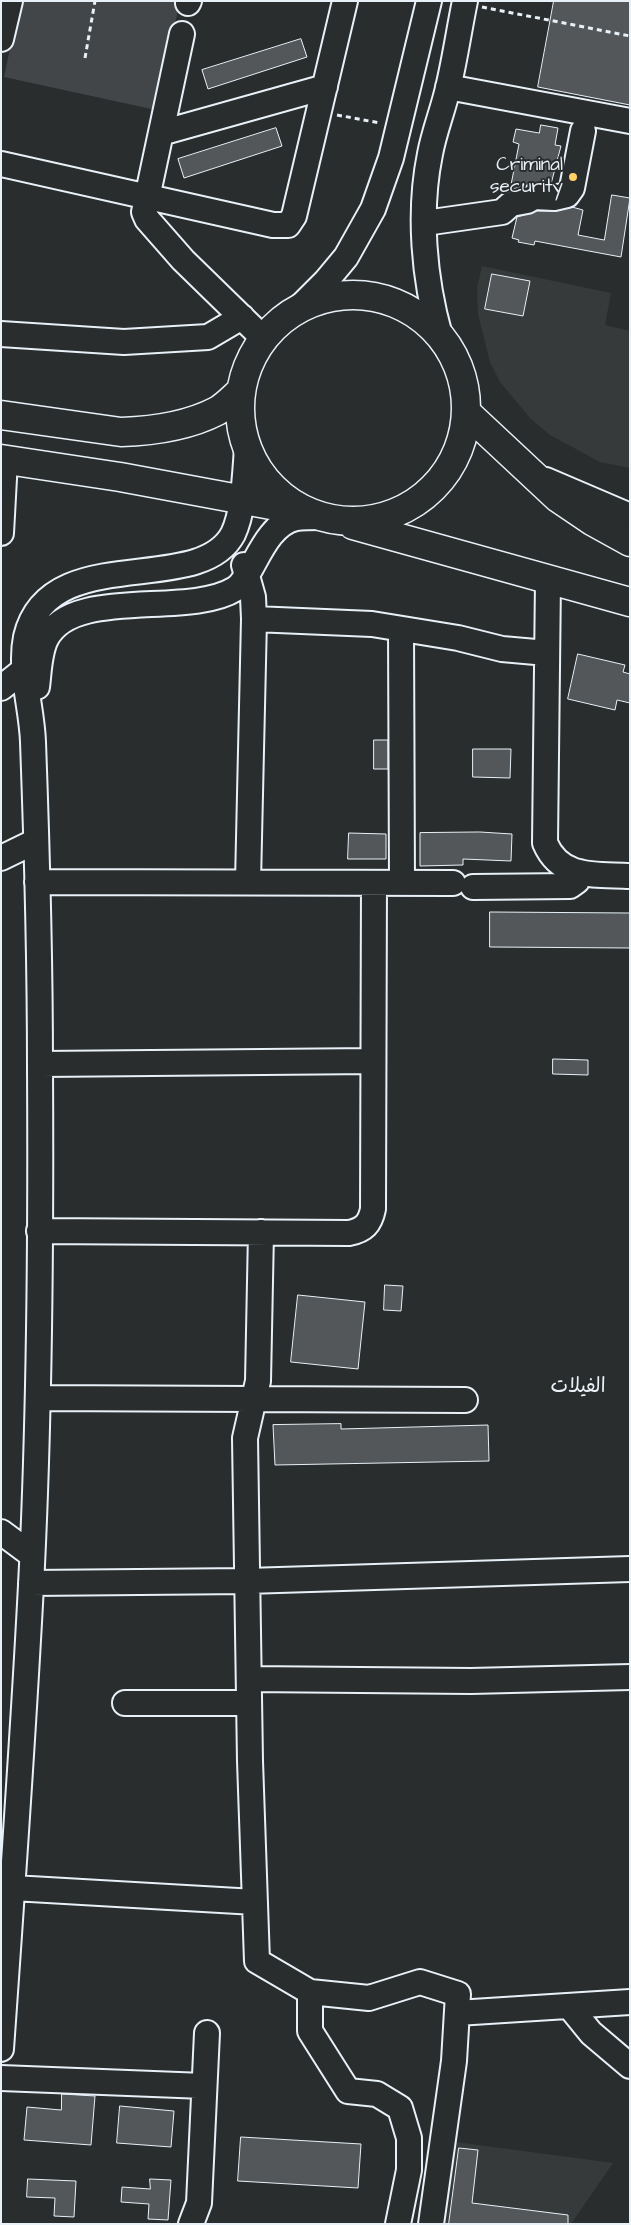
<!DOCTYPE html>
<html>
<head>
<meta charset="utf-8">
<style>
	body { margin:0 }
	#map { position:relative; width:631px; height:2225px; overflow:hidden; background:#2a2d2e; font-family:"Architects Daughter",sans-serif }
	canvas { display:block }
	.frame { position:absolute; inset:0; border:2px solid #e8f1f8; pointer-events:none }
</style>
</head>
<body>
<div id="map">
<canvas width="631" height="2225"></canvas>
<div class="frame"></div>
</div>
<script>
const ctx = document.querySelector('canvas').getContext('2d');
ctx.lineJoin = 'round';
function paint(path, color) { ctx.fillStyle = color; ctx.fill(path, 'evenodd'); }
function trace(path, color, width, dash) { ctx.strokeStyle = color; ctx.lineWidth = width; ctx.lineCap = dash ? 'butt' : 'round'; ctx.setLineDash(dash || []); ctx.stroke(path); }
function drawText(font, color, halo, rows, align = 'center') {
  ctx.font = font + ' "Architects Daughter","Playpen Sans Arabic",sans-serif'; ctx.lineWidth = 4; ctx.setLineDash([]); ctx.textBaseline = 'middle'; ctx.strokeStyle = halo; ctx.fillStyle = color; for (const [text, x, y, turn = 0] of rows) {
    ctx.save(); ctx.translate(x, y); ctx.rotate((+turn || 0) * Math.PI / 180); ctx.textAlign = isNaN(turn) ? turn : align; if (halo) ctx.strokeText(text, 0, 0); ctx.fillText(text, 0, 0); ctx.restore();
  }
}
const built = new Path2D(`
	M482,266L611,293L605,325L630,331V468L600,462L550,435L530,418L500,382L490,362L478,314L477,288Z
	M448,2141L613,2163L571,2224H438Z`);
const green = new Path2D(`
	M20,1H180L156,110L4,77Z`);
const building = new Path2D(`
	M554,1H630V105L538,87Z
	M301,39L307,57L208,89L202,70Z
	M541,125L558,128L555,145L561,146L551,184L534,183L510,190L519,144L513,142L516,129L539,133Z
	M276,128L282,146L184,178L178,159Z
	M612,195L630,198L621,257L535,241L534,245L518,242L519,240L512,238L517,217L537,211H557L572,207L583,210L578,235L604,240Z
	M492,274L530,281L523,316L485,309Z
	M578,654L625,665L623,672L630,674V703L617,700L615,710L568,699Z
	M374,740H388V769H374Z
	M473,749H511L510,778L473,777Z
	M480,832L512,834L511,861L463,859V865L420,866V833Z
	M349,833L386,834V859H348Z
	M490,912L630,913V948L490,947Z
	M553,1059L588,1060V1075L553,1074Z
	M385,1285L403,1286L401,1311L384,1310Z
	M298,1295L365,1302L358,1369L291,1362Z
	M341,1424V1429L488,1425L489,1461L275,1465L273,1425Z
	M62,2094L95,2096L91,2145L24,2140L27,2107L61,2110Z
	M120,2106L174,2111L171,2147L117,2143Z
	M241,2137L361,2144L358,2188L238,2181Z
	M459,2148L478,2150L472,2203L568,2215V2224H449Z
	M28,2179L76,2181L74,2217L54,2216L55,2198L27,2197Z
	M150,2179L171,2180L168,2220L148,2219L149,2204L121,2202L122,2187L150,2189Z`);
const path = new Path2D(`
	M482,7L630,36
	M85,58L95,1
	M337,115L380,123`);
const minor = new Path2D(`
	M188,3L189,1
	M182,34L144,212L147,219L183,260L264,339
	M1,39L10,1
	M448,87L630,121
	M161,133L325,87
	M1,164L273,225H288L294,216L345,1
	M425,223L502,212L511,204L527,201L534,197L554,198L567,195L572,188L583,131
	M297,310L326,281L346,257L373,209L391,158L429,1
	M1,334L124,342L208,337L242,317
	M440,336C424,279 418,213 430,154C434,132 443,110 448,88C455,59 459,30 465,1
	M546,480L630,516
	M1,533L5,460
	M244,565L253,597L254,619L248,882
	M548,580L545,843C561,880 596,874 630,876
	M254,619L372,624L458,638L502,649L547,653
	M401,629L402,883
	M37,687C39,672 39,653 46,639C72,586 188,618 235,589C242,585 247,574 251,568C261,550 273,523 296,518C304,517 314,517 322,517
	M1,688L25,669
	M1,858L36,841
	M37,882L453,883
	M473,887L570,886L577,881L579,872
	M41,1064L373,1061
	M39,1231L349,1233C364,1230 370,1224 373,1209L374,883
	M261,1232L258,1381L245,1438L250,1761L257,1961L310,1992V2031L348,2091L377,2094L400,2108L409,2138V2170L398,2224
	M38,1398L465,1400
	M1,1532L32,1555
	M31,1583L247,1581L630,1569
	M249,1679L471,1681L630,1677
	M125,1703H249
	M13,1888L255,1902
	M310,1992L369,1998L420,1982L458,1994L454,2061L431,2224
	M569,2006L591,2033L630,2066
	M457,2013L630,2002
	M1,2049C12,1894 23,1740 31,1585C40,1412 41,1239 40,1067C40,959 37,850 33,742C32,708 19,671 26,637C49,540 199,598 233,534C244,511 245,473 247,448
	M1,2078L204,2086
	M191,2224L199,2203L207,2033`);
const major = new Path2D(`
	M240 408a113 113 0 1 1 226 0a113 113 0 1 1-226 0Z
	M467,413L558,498L592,521L630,542
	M1,415L121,432C153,431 188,426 217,411C226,406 234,397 241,391
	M1,459L120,477L298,510
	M353,525L630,602`);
const markers = [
	[573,177,5,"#ffd166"]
];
const poiNames = [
	["Criminal",563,166],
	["security",563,188]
];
const neighbourhoodNames = [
	["الفيلات",578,1388]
];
paint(built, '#363a3b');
paint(green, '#424648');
paint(building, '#535759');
trace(building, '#e8f1f8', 1);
trace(minor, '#e8f1f8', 28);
trace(major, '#e8f1f8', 31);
trace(path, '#e8f1f8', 3, [5, 4]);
trace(minor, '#2a2d2e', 24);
trace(major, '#2a2d2e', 28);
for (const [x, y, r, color] of markers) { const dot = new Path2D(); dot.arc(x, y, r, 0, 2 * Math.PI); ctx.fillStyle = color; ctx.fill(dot); trace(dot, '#2a2d2e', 2); }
drawText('19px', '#e8f1f8', '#2a2d2e', poiNames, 'right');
drawText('20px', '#e8f1f8', '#2a2d2e', neighbourhoodNames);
</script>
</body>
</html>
